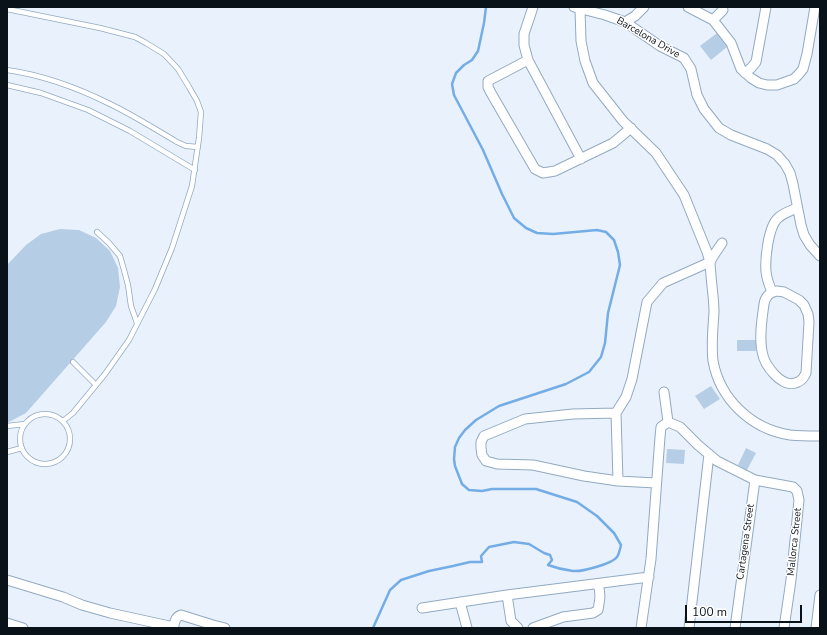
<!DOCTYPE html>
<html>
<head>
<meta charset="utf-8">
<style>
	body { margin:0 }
	#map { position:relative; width:827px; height:635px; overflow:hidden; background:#e9f2fc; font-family:"Nunito Sans",sans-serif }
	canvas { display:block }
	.frame { position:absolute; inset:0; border:8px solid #091119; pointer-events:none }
	.scale { position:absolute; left:685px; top:605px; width:117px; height:18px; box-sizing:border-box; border:2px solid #091119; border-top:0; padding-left:5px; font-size:12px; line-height:14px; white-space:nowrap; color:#091119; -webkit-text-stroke:3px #fff; paint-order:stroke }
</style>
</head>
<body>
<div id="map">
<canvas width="827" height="635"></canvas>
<div class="frame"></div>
<div class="scale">100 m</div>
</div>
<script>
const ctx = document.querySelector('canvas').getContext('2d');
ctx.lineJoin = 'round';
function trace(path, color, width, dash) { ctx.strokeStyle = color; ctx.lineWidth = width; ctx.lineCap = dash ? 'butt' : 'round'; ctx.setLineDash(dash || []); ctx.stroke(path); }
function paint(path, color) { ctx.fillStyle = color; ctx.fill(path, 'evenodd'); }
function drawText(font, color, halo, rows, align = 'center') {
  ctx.font = font + ' "Nunito Sans",sans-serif'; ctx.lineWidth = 3; ctx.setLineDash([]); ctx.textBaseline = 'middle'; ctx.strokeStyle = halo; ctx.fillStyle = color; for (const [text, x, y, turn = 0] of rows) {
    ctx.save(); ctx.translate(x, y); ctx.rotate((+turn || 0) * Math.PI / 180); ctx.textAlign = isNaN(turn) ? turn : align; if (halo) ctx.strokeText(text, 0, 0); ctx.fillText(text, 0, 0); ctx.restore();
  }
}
const stream = new Path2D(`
	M373,628L390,590L401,580L429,571L453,566L470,562H482L481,556L489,547L514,542L529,544L544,553L550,555L552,560L548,565C556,568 564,570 573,571C581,572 612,564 617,557C619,554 620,549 621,545L614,533L597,516L577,502L536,489H492L482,491L469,490L462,484L455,466L454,459L455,447L459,438L465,430L476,420L499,406L566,384L589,372L601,357L605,343L608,313L620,265L618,252L614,240L606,232L597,230L553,234L537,233L526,228L514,218L502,194L483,150L454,95L452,84L456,73L464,65L472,60L478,51L484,23L486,7`);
const building = new Path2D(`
	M717,33L727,47L711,60L700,46Z
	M60,229L79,230L96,238L110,251L118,268L120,287L116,306L106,322L26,413L7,423V265L26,245L41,234Z
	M737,340H756V351H737Z
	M711,386L720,399L704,409L695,396Z
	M746,448L756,453L747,470L738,465Z
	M667,449L685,450L684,464L666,463Z`);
const lane = new Path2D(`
	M7,9L100,28L135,37L146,43L164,54L178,69L189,87L197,101L201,112L199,138L192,186L172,248L155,289L129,340L105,374L96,385L73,413L63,421
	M7,70C42,75 78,88 110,104C133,115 155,129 177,142L186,146L198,147
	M7,85L41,93L88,110L130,131L195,170
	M97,232L109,243L120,256L124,270L128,285L131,306L137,323
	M73,362L96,385
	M20 439a25 25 0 1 1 50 0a25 25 0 1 1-50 0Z
	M7,426L25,424
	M7,452L22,448`);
const street = new Path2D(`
	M533,7L524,34V45L528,60L581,159
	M574,7L605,15L625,22L660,46L684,58L691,69L697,95L704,109L719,128L731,135L767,149L777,155L785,164L790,173L793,184L801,225L804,235L810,245L820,256
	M688,7L713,20L731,43L741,69L751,78L759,83L767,85H777L794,79L799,74L803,69L807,54L815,7
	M580,9L581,41L585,61L593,83L623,121L656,153L684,195L707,252L710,262L663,283L647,302L632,379L626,397L616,413L573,414L525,419L484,436L481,442V448L482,455L486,461L497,464L533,465L584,476L618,481L656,483
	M713,20L723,10
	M625,22L635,16L644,7
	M528,60L488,81V87L491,93L535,169L543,173L555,171L613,143L631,128
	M745,73L751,68L756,62L766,7
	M722,243C719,248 711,258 710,263C710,267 711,272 711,276C712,288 714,300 714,312C713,328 711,345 713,361C720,399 751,429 790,435C800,436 810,436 820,436
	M777,291L784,292L799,300L804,305L808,314L809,322L806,373C804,377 803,380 798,382C782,390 764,365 762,351C759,336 762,319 764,304C765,297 770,292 777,291Z
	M772,292C769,285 767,279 766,272C765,259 768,227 778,218C783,213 790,211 797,208
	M664,392L668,422L680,427L698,445L717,461L755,480L793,487L797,491L799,500L791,580L784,628
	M616,413L618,481
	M7,580L63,597L82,605L110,613L174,627
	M507,595L511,621L518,628
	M460,602L467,628
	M422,608L507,595L649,577
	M7,623L23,628
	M173,628C175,622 175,617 181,615L213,625L225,628
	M533,628L563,617L593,613L598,610C600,599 601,594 598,584
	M641,628L651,559L660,437L661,427L668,422
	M689,628L709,454
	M735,628L755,480
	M816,628L820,595`);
const streetNames = [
	["Barcelona Drive",648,38,30],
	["Cartagena Street",746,542,-82],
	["Mallorca Street",795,542,-84]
];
trace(stream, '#74ade6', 2.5);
paint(building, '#b5cde5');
trace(lane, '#92a9c1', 6);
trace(street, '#92a9c1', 11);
trace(lane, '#fff', 4.5);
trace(street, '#fff', 9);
drawText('10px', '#091119', '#fff', streetNames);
</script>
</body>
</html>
